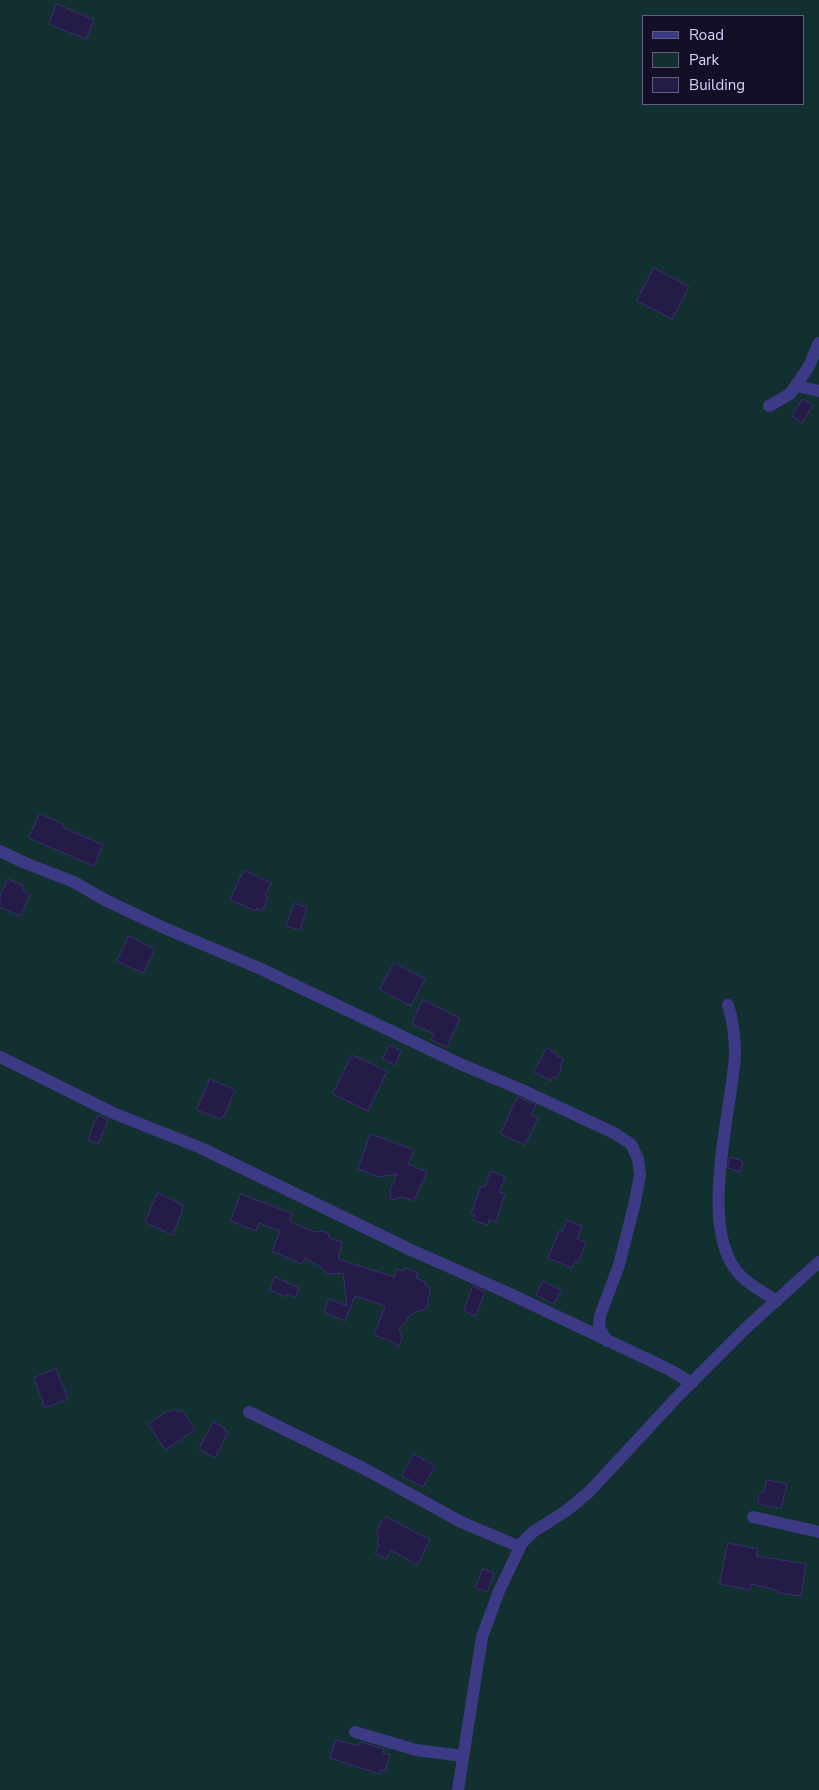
<!DOCTYPE html>
<html>
<head>
<meta charset="utf-8">
<style>
	body { margin:0 }
	#map { position:relative; width:819px; height:1790px; overflow:hidden; background:#130f26; font-family:"Nunito Sans",sans-serif }
	canvas { display:block }
	.legend { position:absolute; left:642px; top:15px; width:162px; height:90px; box-sizing:border-box; background:#130f26; border:1px solid #625e7d; margin:0; padding:6px 9px; list-style:none; font-size:15px; color:#d9d4ff }
	.legend li { display:flex; align-items:center; gap:10px; height:25px }
	.legend b { width:25px; border:1px solid #625e7d }
</style>
</head>
<body>
<div id="map">
<canvas width="819" height="1790"></canvas>
<ul class="legend">
<li><b style="height:6px;background:#3d3a85"></b>Road</li>
<li><b style="height:14px;background:#12302f"></b>Park</li>
<li><b style="height:14px;background:#241b47"></b>Building</li>
</ul>
</div>
<script>
const ctx = document.querySelector('canvas').getContext('2d');
ctx.lineJoin = 'round';
function paint(path, color) { ctx.fillStyle = color; ctx.fill(path, 'evenodd'); }
function trace(path, color, width, dash) { ctx.strokeStyle = color; ctx.lineWidth = width; ctx.lineCap = dash ? 'butt' : 'round'; ctx.setLineDash(dash || []); ctx.stroke(path); }
const green = new Path2D(`
	M0,0H819V1790H0ZM643,16H803V104H643Z`);
const building = new Path2D(`
	M57,4L94,20L86,39L49,24Z
	M654,268L689,287L672,319L637,301Z
	M803,399L813,405L802,423L792,416Z
	M40,814L63,824L62,827L103,845L94,866L29,838Z
	M244,870L271,883L265,896L268,897L262,911L257,908L256,911L230,900Z
	M8,879L24,886L22,891L30,895L20,916L0,907V896Z
	M295,903L307,908L300,930L286,926Z
	M129,936L155,949L143,973L117,961Z
	M394,963L425,979L411,1006L380,990Z
	M423,1000L460,1018L447,1047L431,1040L434,1034L412,1024Z
	M390,1045L401,1051L395,1065L383,1059Z
	M547,1048L558,1054L557,1056L563,1059L561,1064L560,1073L557,1077L552,1078L551,1081L534,1072Z
	M352,1055L387,1071L368,1111L333,1094Z
	M210,1079L235,1090L224,1116L220,1119L197,1110Z
	M518,1097L536,1105L531,1115L538,1118L525,1145L501,1134Z
	M98,1115L108,1120L98,1144L88,1140Z
	M371,1134L414,1150L408,1164L427,1172L414,1201L403,1197L391,1200L390,1190L397,1174L379,1177L358,1169Z
	M730,1157L743,1161L740,1172L728,1168Z
	M491,1171L505,1177L499,1192L505,1194L496,1222L489,1220L488,1225L473,1220L475,1215L471,1214L481,1186L484,1187Z
	M158,1193L183,1205L181,1215L172,1235L145,1222Z
	M241,1194L293,1214L289,1221L314,1232L322,1231L328,1233L329,1238L342,1242L338,1259L394,1277L397,1269L404,1271L405,1268L418,1273L416,1278L426,1282L425,1284L431,1290L428,1298V1305L424,1310L418,1311L407,1317L406,1322L399,1329L402,1337L399,1347L393,1342L374,1335L385,1306L355,1296L345,1321L324,1312L329,1299L347,1306L343,1273L326,1274L321,1267L305,1258L302,1264L272,1251L280,1231L259,1223L256,1231L231,1221Z
	M567,1220L582,1226L577,1239L586,1243L578,1263L575,1261L572,1268L548,1258L559,1231L562,1232Z
	M275,1277L299,1288L295,1298L287,1294L286,1297L270,1290Z
	M543,1281L561,1290L554,1304L536,1295Z
	M473,1286L485,1292L476,1316L464,1311Z
	M56,1369L68,1399L45,1408L34,1378Z
	M176,1409L178,1412L183,1411L195,1430L165,1450L148,1424L167,1411H173Z
	M214,1422L225,1428L224,1430L228,1432L215,1458L199,1449Z
	M414,1454L435,1466L423,1487L402,1476Z
	M767,1480L787,1484L781,1508L762,1505L758,1503L759,1495L764,1492Z
	M387,1517L430,1540L417,1565L391,1550L386,1559L375,1553L379,1545L377,1542L379,1536L376,1534L381,1522Z
	M728,1543L758,1549L756,1556L806,1564L801,1596L780,1593L773,1589L751,1584L750,1590L720,1584Z
	M483,1569L494,1573L487,1592L476,1588Z
	M336,1740L359,1746L360,1742L384,1749L383,1753L390,1755L385,1771L381,1770L380,1774L330,1758Z`);
const minor = new Path2D(`
	M796,386L819,391
	M769,406L790,394L808,368L819,343
	M0,851L25,863L74,882L105,900L162,927L261,969L458,1063L522,1090L614,1133L631,1144L638,1159L640,1175L634,1206L619,1265L600,1316L599,1327L607,1341
	M728,1005C733,1021 735,1037 735,1054C732,1112 697,1228 739,1274C749,1285 765,1293 777,1301
	M0,1057L113,1113L201,1148L411,1250L508,1293L668,1369L692,1383
	M249,1412L363,1468L461,1522L520,1547
	M753,1517L819,1532
	M355,1732L416,1750L463,1756
	M458,1790L482,1637L499,1591L522,1543L533,1532L566,1511L589,1492L679,1395L746,1328L819,1262`);
paint(green, '#12302f');
paint(building, '#241b47');
trace(building, '#3b2d73', 1);
trace(minor, '#3d3a85', 12);
</script>
</body>
</html>
